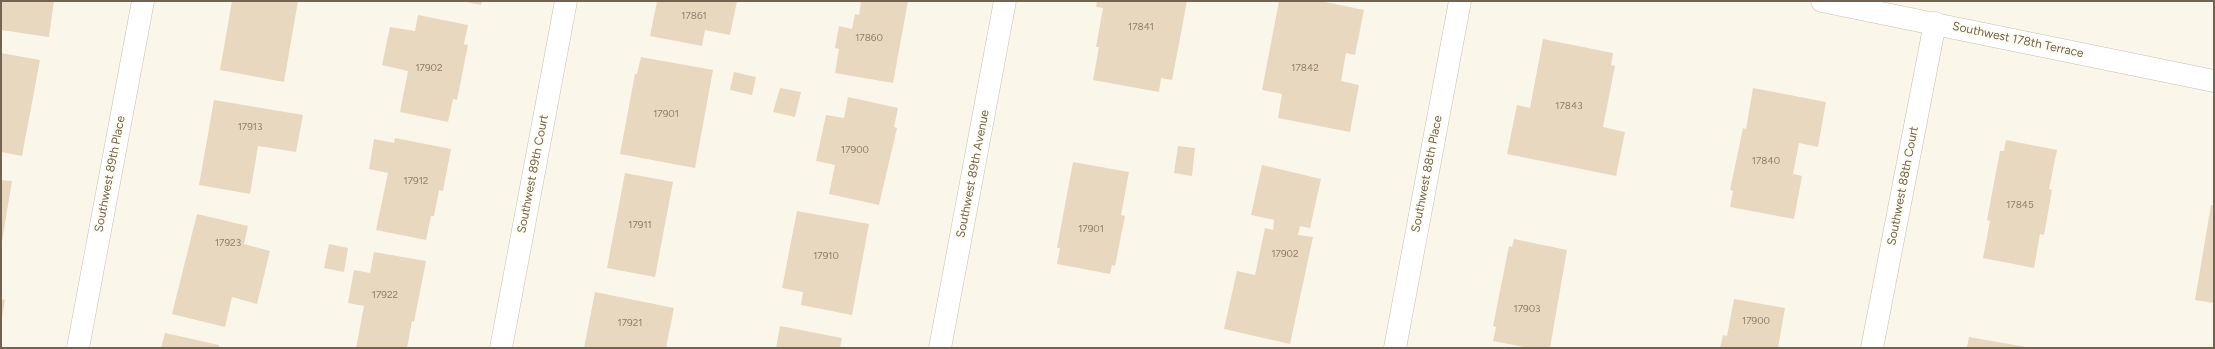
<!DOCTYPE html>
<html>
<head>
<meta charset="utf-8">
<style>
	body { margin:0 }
	#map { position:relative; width:2215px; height:349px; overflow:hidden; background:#faf7ea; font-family:Figtree,sans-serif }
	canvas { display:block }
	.frame { position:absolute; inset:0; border:2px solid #726450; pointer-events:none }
</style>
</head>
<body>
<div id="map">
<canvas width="2215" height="349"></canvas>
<div class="frame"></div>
</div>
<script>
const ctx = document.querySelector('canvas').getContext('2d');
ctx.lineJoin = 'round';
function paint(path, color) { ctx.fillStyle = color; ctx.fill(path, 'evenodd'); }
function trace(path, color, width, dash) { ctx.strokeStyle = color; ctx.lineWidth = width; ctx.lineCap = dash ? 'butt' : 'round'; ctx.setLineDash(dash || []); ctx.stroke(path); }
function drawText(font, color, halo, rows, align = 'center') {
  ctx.font = font + ' Figtree,sans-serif'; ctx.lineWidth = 3.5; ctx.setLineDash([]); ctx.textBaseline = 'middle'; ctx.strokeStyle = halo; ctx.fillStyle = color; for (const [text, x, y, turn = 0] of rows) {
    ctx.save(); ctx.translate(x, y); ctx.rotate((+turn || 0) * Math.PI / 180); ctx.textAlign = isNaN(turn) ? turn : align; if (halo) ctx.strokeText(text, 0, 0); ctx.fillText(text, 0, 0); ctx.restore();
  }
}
const building = new Path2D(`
	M1,1H54L49,37L1,30Z
	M232,1H298L284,82L220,70Z
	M462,1H482L481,5Z
	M657,1H737L730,35L705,30L702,46L650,36Z
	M861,1H908L893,83L835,73L839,49L835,48L839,26L852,29L855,14L859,15Z
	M1097,1H1187L1172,80L1161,78L1159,92L1093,80L1099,47H1096L1103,8L1096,7Z
	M1279,1H1320L1364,10L1355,55L1346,53L1341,81L1359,85L1350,132L1278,118L1282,94L1262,90Z
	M418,15L468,25L464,44L468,45L457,100L453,99L448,122L400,112L408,71L382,65L390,27L415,31Z
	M1543,39L1613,53L1611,65L1615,66L1603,127L1625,132L1616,176L1507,154L1517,105L1530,108Z
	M1,53L40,60L22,156L1,152Z
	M641,57L713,70L695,168L620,154L635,74H637Z
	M734,72L756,77L752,95L730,90Z
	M780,88L801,92L795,117L773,112Z
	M1753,88L1826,102L1818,147L1799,143L1793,174L1802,176L1794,219L1730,207L1733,191L1730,190L1743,128L1746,129Z
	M848,97L898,108L894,127L897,128L879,205L829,194L835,165L816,161L826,115L844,118Z
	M214,100L303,115L296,152L258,146L250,194L199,185Z
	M395,138L451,149L443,191L439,190L434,216H431L426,240L376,230L388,173L369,169L374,139L394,143Z
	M2006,140L2057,150L2049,189L2052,190L2044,235L2040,234L2034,268L1983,258L1990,221L1987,220L2000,151H2004Z
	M1178,146L1195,148L1192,176L1174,173Z
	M1073,162L1129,172L1121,215L1125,216L1115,266L1112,265L1110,274L1057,264L1060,248H1057Z
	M1262,165L1321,179L1310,228L1300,226L1298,235L1313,237L1290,344L1224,329L1237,271L1255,275L1265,228L1273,230L1274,220L1251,215Z
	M625,173L673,182L655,277L607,268Z
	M1,180L12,181L2,241H1Z
	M2211,205H2214V303L2195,300Z
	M797,211L869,224L852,315L801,305L803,292L782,288Z
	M197,214L248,226L244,244L270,251L257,304L232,297L225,327L172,314Z
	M1514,239L1567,250L1550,348H1529L1493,341L1496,327L1493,326L1509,246L1512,247Z
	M329,244L348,248L344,272L324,268Z
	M374,252L426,261L414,322L412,321L407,348H356L364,306L348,303L354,270L370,273Z
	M595,292L674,308L666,348H584Z
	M1,299L5,300L2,317H1Z
	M1734,299L1785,308L1778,348H1720L1723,335L1727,336Z
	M780,326L842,338L840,348H776Z
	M165,333L219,345V348H161Z
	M1969,337L2026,347V348H1967Z`);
const minor = new Path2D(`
	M1822,1L2214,81
	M78,348L143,1
	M501,348L566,1
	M940,348L1005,1
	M1395,348L1460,1
	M1872,348L1935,23`);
const numberNames = [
	["17861",694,16],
	["17841",1141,27],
	["17860",869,38],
	["17902",429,68],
	["17842",1305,68],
	["17843",1569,106],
	["17901",666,114],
	["17913",250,127],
	["17900",855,150],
	["17840",1766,161],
	["17912",416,181],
	["17845",2020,205],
	["17911",640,225],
	["17901",1091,229],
	["17923",228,243],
	["17902",1285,254],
	["17910",826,256],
	["17922",385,295],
	["17903",1527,309],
	["17900",1756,321],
	["17921",630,323]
];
const streetNames = [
	["Southwest 178th Terrace",2018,40,12],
	["Southwest 89th Place",110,174,-79],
	["Southwest 89th Court",533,174,-79],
	["Southwest 89th Avenue",973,174,-79],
	["Southwest 88th Place",1427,174,-79],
	["Southwest 88th Court",1903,186,-79]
];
paint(building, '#e8d8c0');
trace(minor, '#c8bfae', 23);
trace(minor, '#fff', 22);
drawText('10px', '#90816c', null, numberNames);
drawText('12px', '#726450', '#fdfbf0', streetNames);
</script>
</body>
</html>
